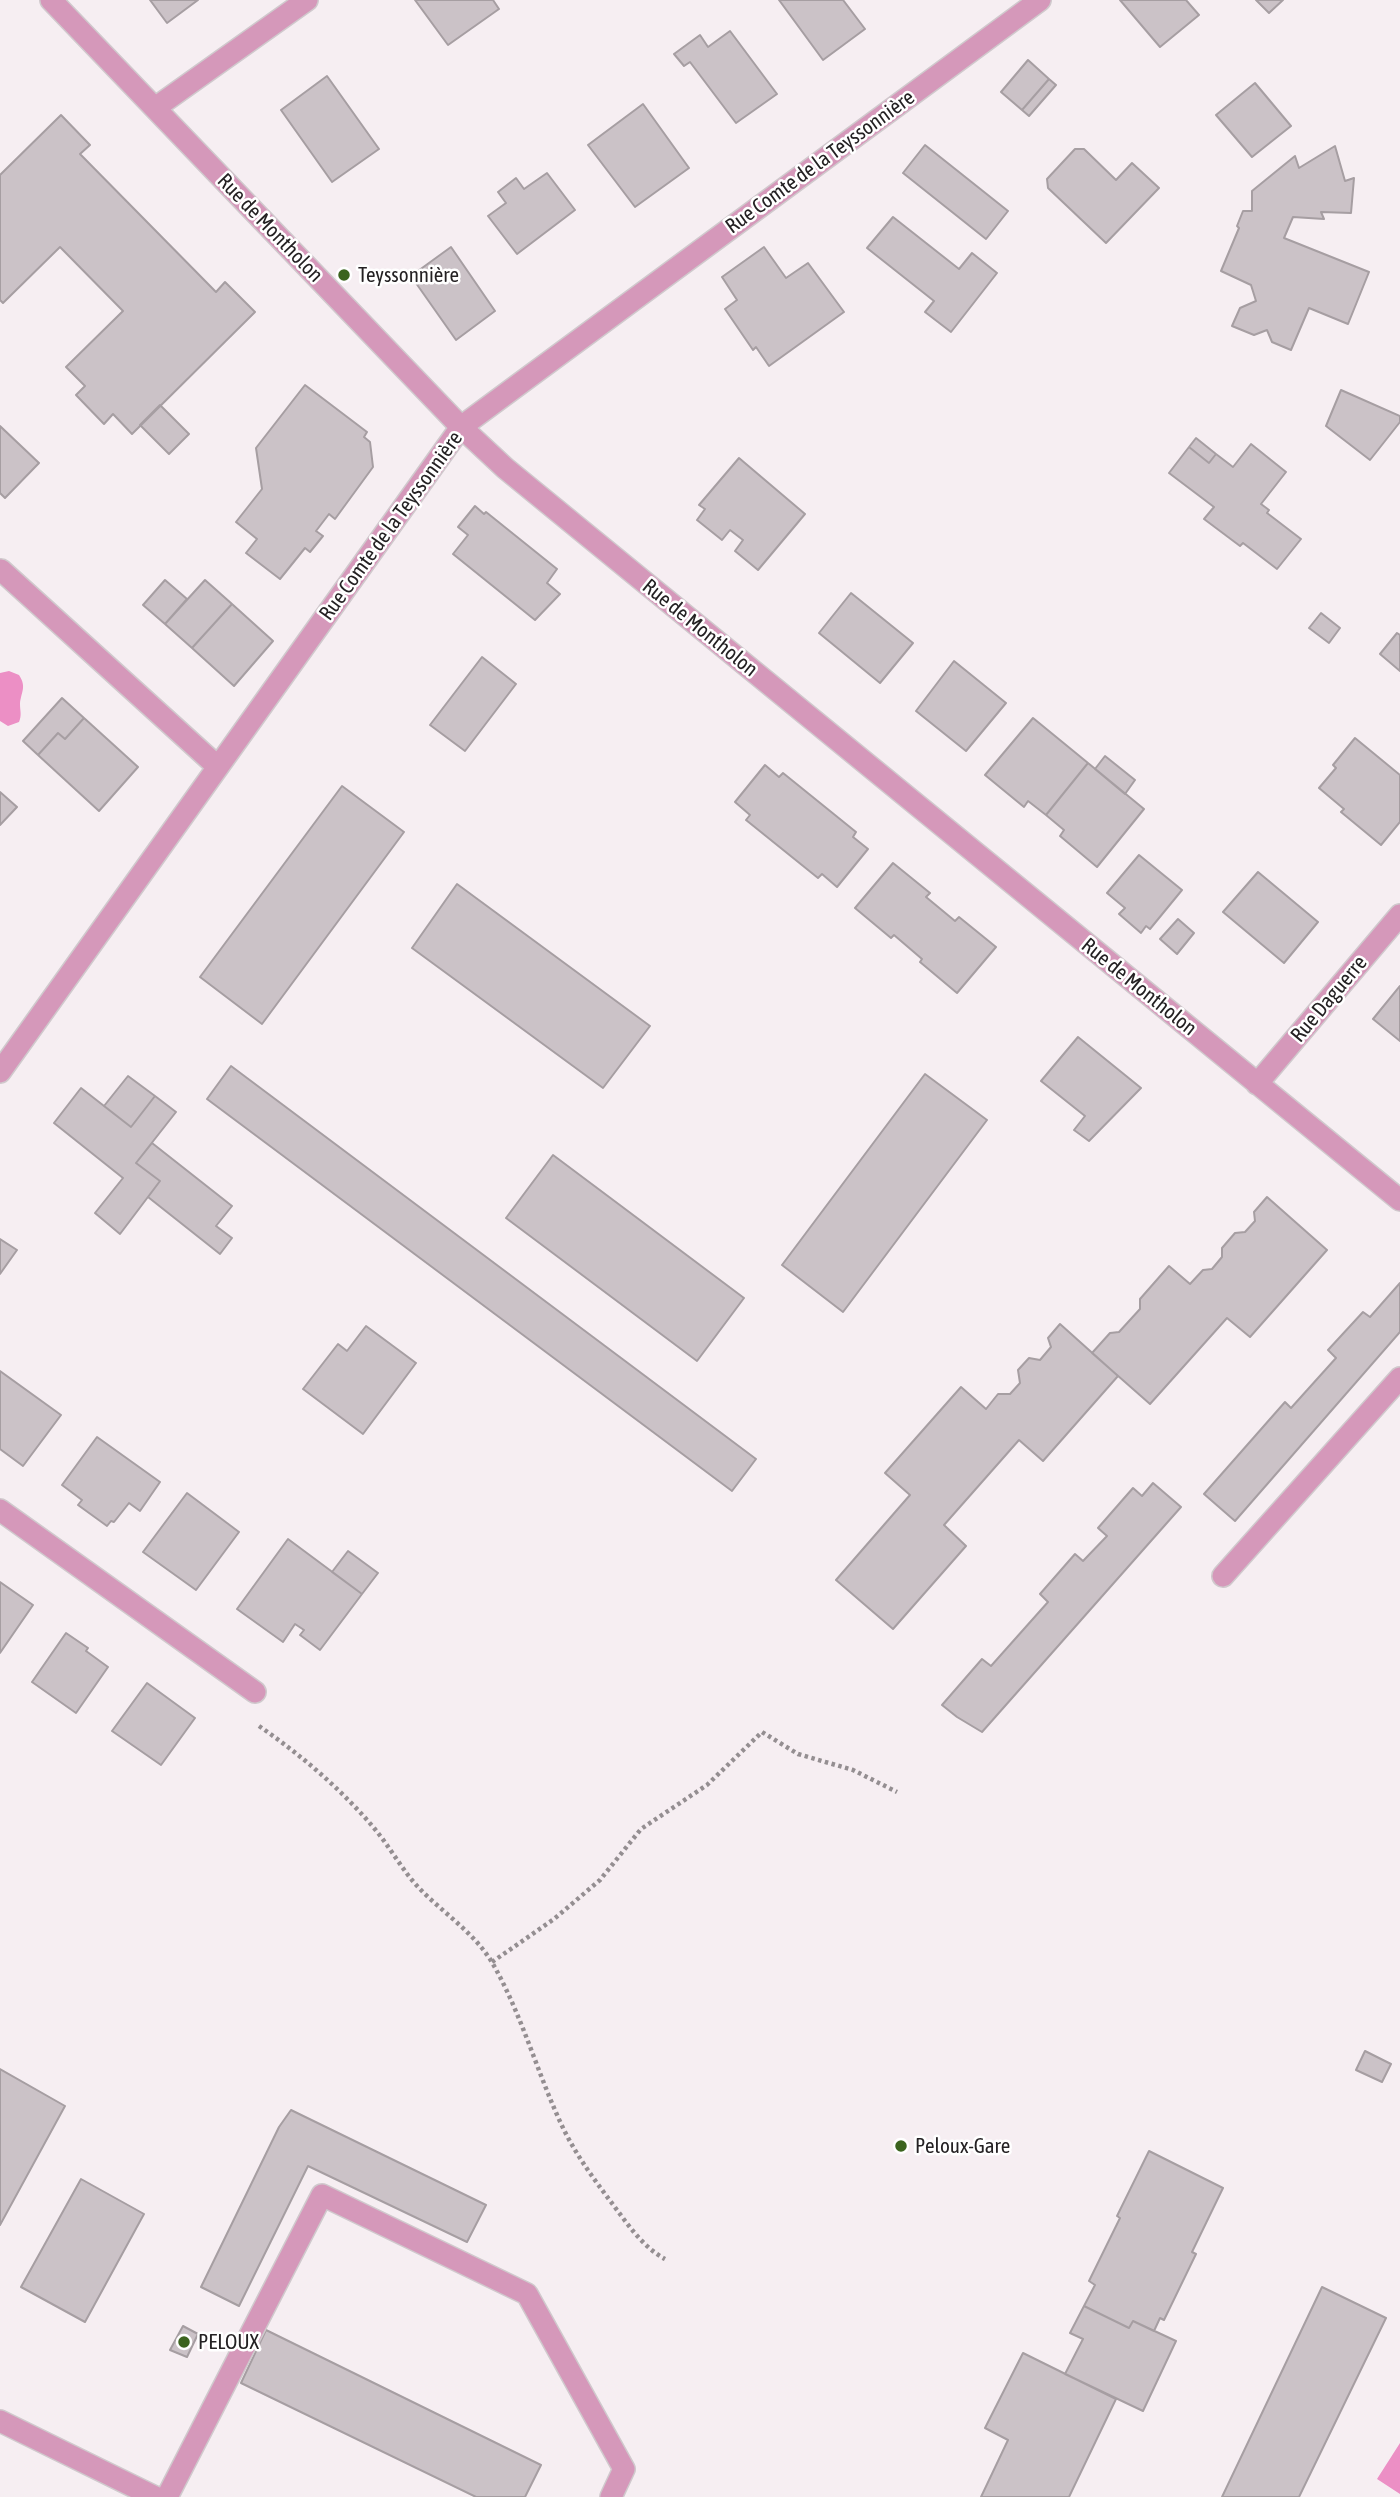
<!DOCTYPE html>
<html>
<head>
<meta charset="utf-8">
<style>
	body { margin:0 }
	canvas { display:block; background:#f6eef2 }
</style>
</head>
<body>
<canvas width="1400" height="2497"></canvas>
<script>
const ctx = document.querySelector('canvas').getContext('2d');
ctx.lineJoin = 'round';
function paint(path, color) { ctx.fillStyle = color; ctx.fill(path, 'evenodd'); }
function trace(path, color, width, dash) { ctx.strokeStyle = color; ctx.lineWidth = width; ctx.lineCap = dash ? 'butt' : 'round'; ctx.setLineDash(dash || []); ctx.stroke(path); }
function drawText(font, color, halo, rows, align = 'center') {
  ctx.font = font + ' "Asap Condensed",sans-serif'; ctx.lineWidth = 5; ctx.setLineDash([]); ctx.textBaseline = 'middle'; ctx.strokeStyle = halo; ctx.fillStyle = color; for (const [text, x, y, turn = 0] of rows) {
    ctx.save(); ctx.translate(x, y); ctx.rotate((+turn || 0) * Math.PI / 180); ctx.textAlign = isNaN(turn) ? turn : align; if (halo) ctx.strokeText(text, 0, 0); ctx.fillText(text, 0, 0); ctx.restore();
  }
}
const water = new Path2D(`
	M9,671L19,675C27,687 21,692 20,704C20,711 22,715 19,722L8,726L0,721V673Z
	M1400,2443V2494L1377,2479Z`);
const building = new Path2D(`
	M150,0H198L167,23Z
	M415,0H493L499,9L448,45Z
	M779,0H843L865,29L823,60Z
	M1120,0H1186L1199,15L1160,47Z
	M1256,0H1283L1269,13Z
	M730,31L777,94L736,123L690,62L684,66L674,54L700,35L708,47Z
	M1028,60L1049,79L1022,110L1001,92Z
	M327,76L379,149L332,182L281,110Z
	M1049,79L1056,85L1029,116L1022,110Z
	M1255,83L1291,126L1252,157L1216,115Z
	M643,104L689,168L635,207L588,145Z
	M61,115L90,145L80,154L216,292L225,282L255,312L132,434L113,414L104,424L76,395L85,386L66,367L123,311L60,247L3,303L0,300V175Z
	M925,145L1008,211L986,239L903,173Z
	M1335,146L1345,181L1354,178L1351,213L1321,212L1324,219L1293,217L1284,238L1369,272L1348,324L1309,308L1291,350L1272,342L1267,330L1254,335L1232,326L1240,308L1256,301L1251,285L1221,271L1239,228L1237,226L1243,211H1252V191L1295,156L1299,168Z
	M1075,149H1084L1116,180L1132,163L1159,188L1106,243L1048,188L1047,179Z
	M547,173L575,210L517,254L488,216L506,203L498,192L516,178L524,189Z
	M893,217L959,269L972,253L997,273L951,332L925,312L934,301L867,248Z
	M451,247L495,311L456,340L411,276Z
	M764,247L786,278L808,263L844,312L769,366L756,347L753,350L725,309L737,300L722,277Z
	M305,385L367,432L364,437L370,442L373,467L335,519L329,514L316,531L323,536L310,552L305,548L280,579L246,553L257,539L236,522L262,489L256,448Z
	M1341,390L1400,416V422L1370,460L1326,426Z
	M160,405L189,434L169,454L140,425Z
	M0,426L39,463L5,498L0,493Z
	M1196,438L1216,454L1209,463L1189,447Z
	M1251,444L1286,472L1261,504L1269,510L1267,513L1301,539L1277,569L1243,543L1240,546L1204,519L1214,507L1169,473L1189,447L1209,463L1216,454L1233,467Z
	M739,458L805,514L758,570L735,551L743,540L730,530L722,540L697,520L705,509L699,505Z
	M475,506L484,514L486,512L557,569L547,583L560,594L535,620L453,554L468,535L458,527Z
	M165,580L187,599L165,624L143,605Z
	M205,580L232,604L192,648L165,624Z
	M851,593L913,643L880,683L819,633Z
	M232,604L273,641L234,686L192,648Z
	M1321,613L1340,628L1329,643L1309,628Z
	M1397,633L1400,635V671L1380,654Z
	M482,657L516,684L465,751L430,725Z
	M954,661L1006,703L966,751L916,711Z
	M62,698L84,718L65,739L58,733L38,755L23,741Z
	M84,718L138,767L99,811L38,755L58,733L65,739Z
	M1033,718L1088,763L1046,815L1028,801L1024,807L985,775Z
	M1355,738L1400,775V822L1381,845L1341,812L1344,809L1319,788L1336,768L1333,765Z
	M1105,756L1135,780L1125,794L1095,769Z
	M1088,763L1144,809L1097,867L1060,836L1064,830L1046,815Z
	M765,765L779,777L783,773L856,832L853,837L868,849L837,887L822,874L818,878L746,820L750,815L735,802Z
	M342,786L404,832L262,1024L200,977Z
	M0,792L17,807L0,825Z
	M1139,855L1182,890L1150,929L1146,926L1141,933L1119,914L1125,908L1107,893Z
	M893,863L930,893L926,897L955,921L959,917L996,947L957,993L920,962L922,959L894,935L891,938L855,908Z
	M1258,872L1318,922L1284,963L1223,912Z
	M457,884L650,1026L603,1088L412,948Z
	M1178,919L1194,933L1177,954L1160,939Z
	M1400,986V1041L1373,1019Z
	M1078,1037L1141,1088L1089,1141L1074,1130L1085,1116L1041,1081Z
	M231,1066L756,1459L732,1491L207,1099Z
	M925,1074L987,1120L843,1312L782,1265Z
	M128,1076L155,1096L131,1127L104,1106Z
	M81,1088L131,1127L155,1096L176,1112L136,1163L160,1181L120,1234L95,1213L123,1178L54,1123Z
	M152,1143L232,1206L216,1226L232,1238L220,1254L148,1197L160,1181L136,1163Z
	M553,1155L744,1298L697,1361L506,1218Z
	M1267,1197L1327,1250L1250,1337L1227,1318L1150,1404L1092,1353L1110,1333L1119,1332L1140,1309V1299L1169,1266L1190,1284L1203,1270L1212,1269L1222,1257V1248L1235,1233L1245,1232L1255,1221L1254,1212Z
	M0,1239L17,1250L0,1274Z
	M1400,1283V1332L1235,1521L1204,1494L1285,1402L1291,1408L1336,1358L1328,1350L1363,1312L1370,1317Z
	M1060,1324L1118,1376L1043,1461L1019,1440L944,1525L966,1546L893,1629L836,1580L910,1495L885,1473L961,1387L986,1409L998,1394H1010L1020,1383L1018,1370L1029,1358L1040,1360L1051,1347L1048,1338Z
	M366,1326L416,1363L363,1434L303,1389L338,1344L347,1351Z
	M0,1371L61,1415L23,1466L0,1449Z
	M97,1437L160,1482L140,1511L129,1503L114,1522L111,1521L107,1526L78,1505L82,1500L62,1485Z
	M1153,1483L1181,1507L982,1732L957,1717L942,1705L982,1659L991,1666L1048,1602L1040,1594L1075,1554L1083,1561L1107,1536L1098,1528L1133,1488L1142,1496Z
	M187,1493L239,1532L196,1590L143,1552Z
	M288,1539L362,1594L320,1650L300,1635L304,1630L295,1624L283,1642L237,1609Z
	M348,1551L378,1573L362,1594L332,1572Z
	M0,1582L33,1605L0,1653Z
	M66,1633L88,1648L86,1651L108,1667L76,1713L32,1682Z
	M147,1683L195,1718L161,1765L112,1731Z
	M1365,2051L1391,2064L1382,2082L1356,2070Z
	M0,2069L65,2106L0,2225Z
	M291,2110L486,2205L467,2242L308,2166L239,2306L201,2287L279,2127Z
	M1149,2151L1223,2188L1192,2252L1196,2254L1164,2320L1160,2318L1154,2331L1133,2321L1129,2328L1084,2306L1095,2285L1089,2281L1120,2218L1117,2216Z
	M81,2179L144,2214L85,2322L21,2287Z
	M1322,2287L1386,2318L1299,2497H1222Z
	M1084,2306L1129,2328L1133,2321L1176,2341L1143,2411L1065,2374L1083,2339L1070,2333Z
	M183,2326L198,2334L187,2357L170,2350Z
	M266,2330L541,2465L525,2497H476L241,2383Z
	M1023,2353L1116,2399L1069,2497H981L1008,2440L985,2428Z`);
const path = new Path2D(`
	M259,1726C301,1755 341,1789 374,1828C390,1847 402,1870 419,1888C443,1913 475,1933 493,1964C523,2017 538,2076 564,2130C578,2158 596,2182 614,2206C629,2226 643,2247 665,2259
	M492,1962L554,1919L600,1880L641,1829L707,1785L762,1732L798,1754L853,1770L897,1792`);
const minor = new Path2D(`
	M51,0L461,427L505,468L1400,1200
	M155,108L307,0
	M1,570L218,767
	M0,1072L461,427L1040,0
	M1257,1084L1400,915
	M0,1510L255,1692
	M1223,1576L1400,1378
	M0,2421L155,2497
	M167,2497L322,2195L527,2294L624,2469L611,2497`);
const markers = [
	[344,275,7,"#3b631e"],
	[901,2146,7,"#3b631e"],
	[184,2342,7,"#3b631e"]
];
const streetNames = [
	["Rue Comte de la Teyssonnière",820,162,-36],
	["Rue de Montholon",270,228,46],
	["Rue Comte de la Teyssonnière",391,526,-54],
	["Rue de Montholon",700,628,39],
	["Rue de Montholon",1139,987,39],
	["Rue Daguerre",1329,999,-50]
];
const poiNames = [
	["Teyssonnière",358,275],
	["Peloux-Gare",915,2146],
	["PELOUX",198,2342]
];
paint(water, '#ec8fc5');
paint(building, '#cbc2c7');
trace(building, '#a69ea2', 2);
trace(minor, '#d0c9cd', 24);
trace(path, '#948e91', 4.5, [3.5, 3.5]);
trace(minor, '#d598ba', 21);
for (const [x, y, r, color] of markers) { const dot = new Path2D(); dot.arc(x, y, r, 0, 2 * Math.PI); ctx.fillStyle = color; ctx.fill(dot); trace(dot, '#fff', 2.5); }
drawText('21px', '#242123', '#fff', streetNames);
drawText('21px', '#242123', '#fff', poiNames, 'left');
</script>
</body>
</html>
